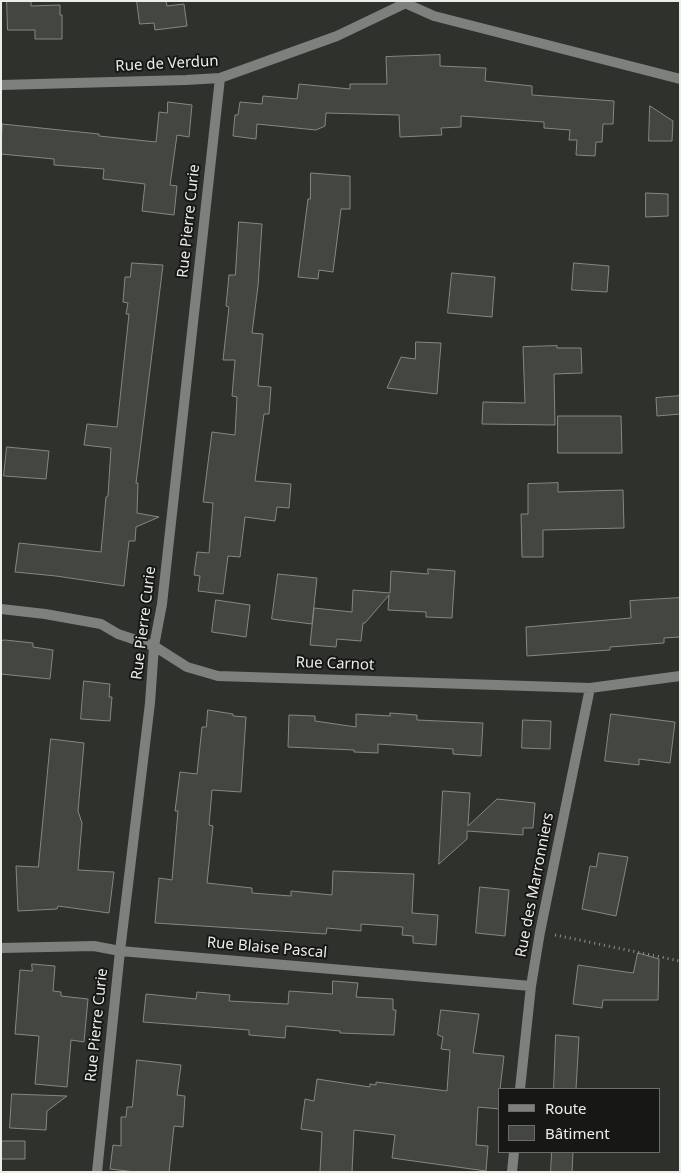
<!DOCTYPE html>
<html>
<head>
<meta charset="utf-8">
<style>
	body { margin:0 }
	#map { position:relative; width:681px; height:1173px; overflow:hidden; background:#2e312c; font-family:"Noto Sans",sans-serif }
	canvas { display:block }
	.frame { position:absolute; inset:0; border:2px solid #ebede9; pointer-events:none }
	.legend { position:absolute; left:498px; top:1088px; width:162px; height:65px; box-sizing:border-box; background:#171816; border:1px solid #6c6d6a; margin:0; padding:6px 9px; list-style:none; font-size:15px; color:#ebede9 }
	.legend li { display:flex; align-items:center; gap:10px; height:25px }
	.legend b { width:25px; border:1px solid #6c6d6a }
</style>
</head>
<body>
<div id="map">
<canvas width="681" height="1173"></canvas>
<div class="frame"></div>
<ul class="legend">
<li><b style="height:6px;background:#7e807d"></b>Route</li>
<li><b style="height:14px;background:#444741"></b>Bâtiment</li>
</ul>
</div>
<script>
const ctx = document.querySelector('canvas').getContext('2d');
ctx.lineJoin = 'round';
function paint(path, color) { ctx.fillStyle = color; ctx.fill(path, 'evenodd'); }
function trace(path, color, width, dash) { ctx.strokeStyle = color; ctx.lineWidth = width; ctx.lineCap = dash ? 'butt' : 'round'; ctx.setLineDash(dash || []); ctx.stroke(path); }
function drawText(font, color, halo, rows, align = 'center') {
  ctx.font = font + ' "Noto Sans",sans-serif'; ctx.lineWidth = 4; ctx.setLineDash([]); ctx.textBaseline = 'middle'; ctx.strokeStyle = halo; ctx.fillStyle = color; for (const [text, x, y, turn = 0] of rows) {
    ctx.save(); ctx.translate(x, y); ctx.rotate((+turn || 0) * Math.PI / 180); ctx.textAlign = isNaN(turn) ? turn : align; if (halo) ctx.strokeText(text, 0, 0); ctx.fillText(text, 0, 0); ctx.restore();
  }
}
const building = new Path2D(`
	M7,1H31V6L60,5V15H62V39H35V30H8Z
	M137,1H166L167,6L184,4L187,26L155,30L154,23L140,24Z
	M440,55V66L486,68L485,81L532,86V95L614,101L613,124H603L602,142H596L595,156L576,155L577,140H569L570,130L544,128V122L461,116V127L441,128L442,135L400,137L399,115L326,113L325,126L316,130L257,124L256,139L233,136L235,115H238L240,102L262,104L263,96L297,99L299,84L350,89V84H387L386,57Z
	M168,102L192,105L189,137L177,135L170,185L177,186L174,215L142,211L145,184L103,179L104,169L54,165V159L1,154L2,124L99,134V136L156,142L159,112L167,113Z
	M650,106L673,121L672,141H649Z
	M311,173L350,176V209H341L333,272L319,270L318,279L298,277L308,199H310Z
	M646,193L668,194V216L646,217Z
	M239,222L262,224L258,286L252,333L263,334L258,386L271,387L269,414H264L255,481L291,484L289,508L277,507L275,521L245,517L240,557L228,556L223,594L198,591L200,576L194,575L197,552L209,553L213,503L203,502L212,432L235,435L237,397L232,396L235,360H223L229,307L226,306L229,275H235Z
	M132,263L163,265L136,483H138L137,513L159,517L136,527L135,541H129L124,586L56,576L15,572L19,543L101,552L106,497L108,496L111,448L84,445L87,424L117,427L129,314H126L128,303L123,302L125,277H130Z
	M574,263L609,266L607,292L572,290Z
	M452,273L495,277L492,317L448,313Z
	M416,342L441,343L437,394L387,388L401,357L415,359Z
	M557,346V348H581L582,373L554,374L555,425L482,424L483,402L525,403L523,347Z
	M680,396V414L657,416L656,398Z
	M558,416H621L622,453H558Z
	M7,447L49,451L46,479L4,476Z
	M558,483V492L623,490L624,528L543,530V557H522L521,514H528V484Z
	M428,569L455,571L452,618L426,617V612L388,610L389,595L365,623H363L361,641L337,639L336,647L310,645L314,608L352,612L353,590L390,593L391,571L428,574Z
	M278,574L317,578L312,624L272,619Z
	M680,598V637L664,638V643L610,647V650L527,656L526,627L631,618L630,601Z
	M216,600L250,605L246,637L212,632Z
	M5,640L33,643V647L53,650L50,679L1,674V641Z
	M84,681L110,684L109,697H112L110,721L81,719Z
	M208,710L233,714V716L246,717L241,792L212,790L209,825L213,826L207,883L252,888V893L291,896V891L332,895L333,871L414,874L412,913L438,915L436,945L413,943V936L402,935L403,927L361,924V931L327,928L326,934L155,923L159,878L172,880L178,811H175L180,772L197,774L202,727H206Z
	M390,713L417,715V720L483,723L481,756L453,754V749L378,744V753L354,752V750L288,747L289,715L315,716V721L356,727V714L390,716Z
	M611,714L675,722L670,763L639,759V765L605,761Z
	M523,720L551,721L550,749L522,748Z
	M51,739L84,743L78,811L82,823L78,870L114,872L109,913L58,906L57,909L18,911L16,866L38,867Z
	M443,791L470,793L468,826L497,799L535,803L533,828H523V835L467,831V839L439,864Z
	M599,853L628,857L616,916L582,909L590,866L596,867Z
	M480,887L509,890L505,936L476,933Z
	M638,953L659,959L658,1000H603L602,1008L573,1004L578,965L633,973Z
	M32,964L55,966L53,991L61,992V996L88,999L84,1042L71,1040L67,1087L35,1084L39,1036L15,1034L20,970L32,971Z
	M333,981L358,983L356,997L393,999V1010H396L394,1035L340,1033V1031L286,1026L285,1038L249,1035V1030L143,1022L146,994L196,999L197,992L230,995L229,1001L288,1004L289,991L332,994Z
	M441,1010L479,1014L473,1053L504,1056L500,1089V1109L478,1107L476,1145L488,1146L486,1171L392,1158L395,1135L354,1130L352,1172H320L322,1132L301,1129L305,1099L314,1101L317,1079L370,1087V1084L376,1085V1082L447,1091L450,1050L441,1049L443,1037L438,1035Z
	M556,1035L579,1037L576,1089H554Z
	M137,1060L181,1065L177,1095L185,1096L183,1127L174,1126L169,1172H135L110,1169L113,1145L121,1146V1117H126L127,1107H132Z
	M12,1094L67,1096L47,1111L46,1130L10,1128Z
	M1,1141H25V1159H1Z
	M552,1152H573L572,1172H551Z`);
const path = new Path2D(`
	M555,935L680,961`);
const street = new Path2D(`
	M407,4L434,16L680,79
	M1,85L186,80L220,78L337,36L410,1
	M1,609L45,614L101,624L118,634L154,646L187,667L218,676L590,688L680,676
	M1,948L94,946L120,951L531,986
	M520,1089L531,986L540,932L590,688
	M97,1172L120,951L150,703L154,646L162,604L220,78
	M512,1172L514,1152`);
const streetNames = [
	["Rue de Verdun",167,64,-3],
	["Rue Pierre Curie",189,221,-84],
	["Rue Pierre Curie",144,623,-83],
	["Rue Carnot",335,664,2],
	["Rue des Marronniers",535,885,-79],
	["Rue Blaise Pascal",267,948,5],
	["Rue Pierre Curie",97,1025,-84]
];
paint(building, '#444741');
trace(building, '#858882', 1);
trace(path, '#90928e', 3, [1, 4]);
trace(street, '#7e807d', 10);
drawText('15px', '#ebede9', '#171816', streetNames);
</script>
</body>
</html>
